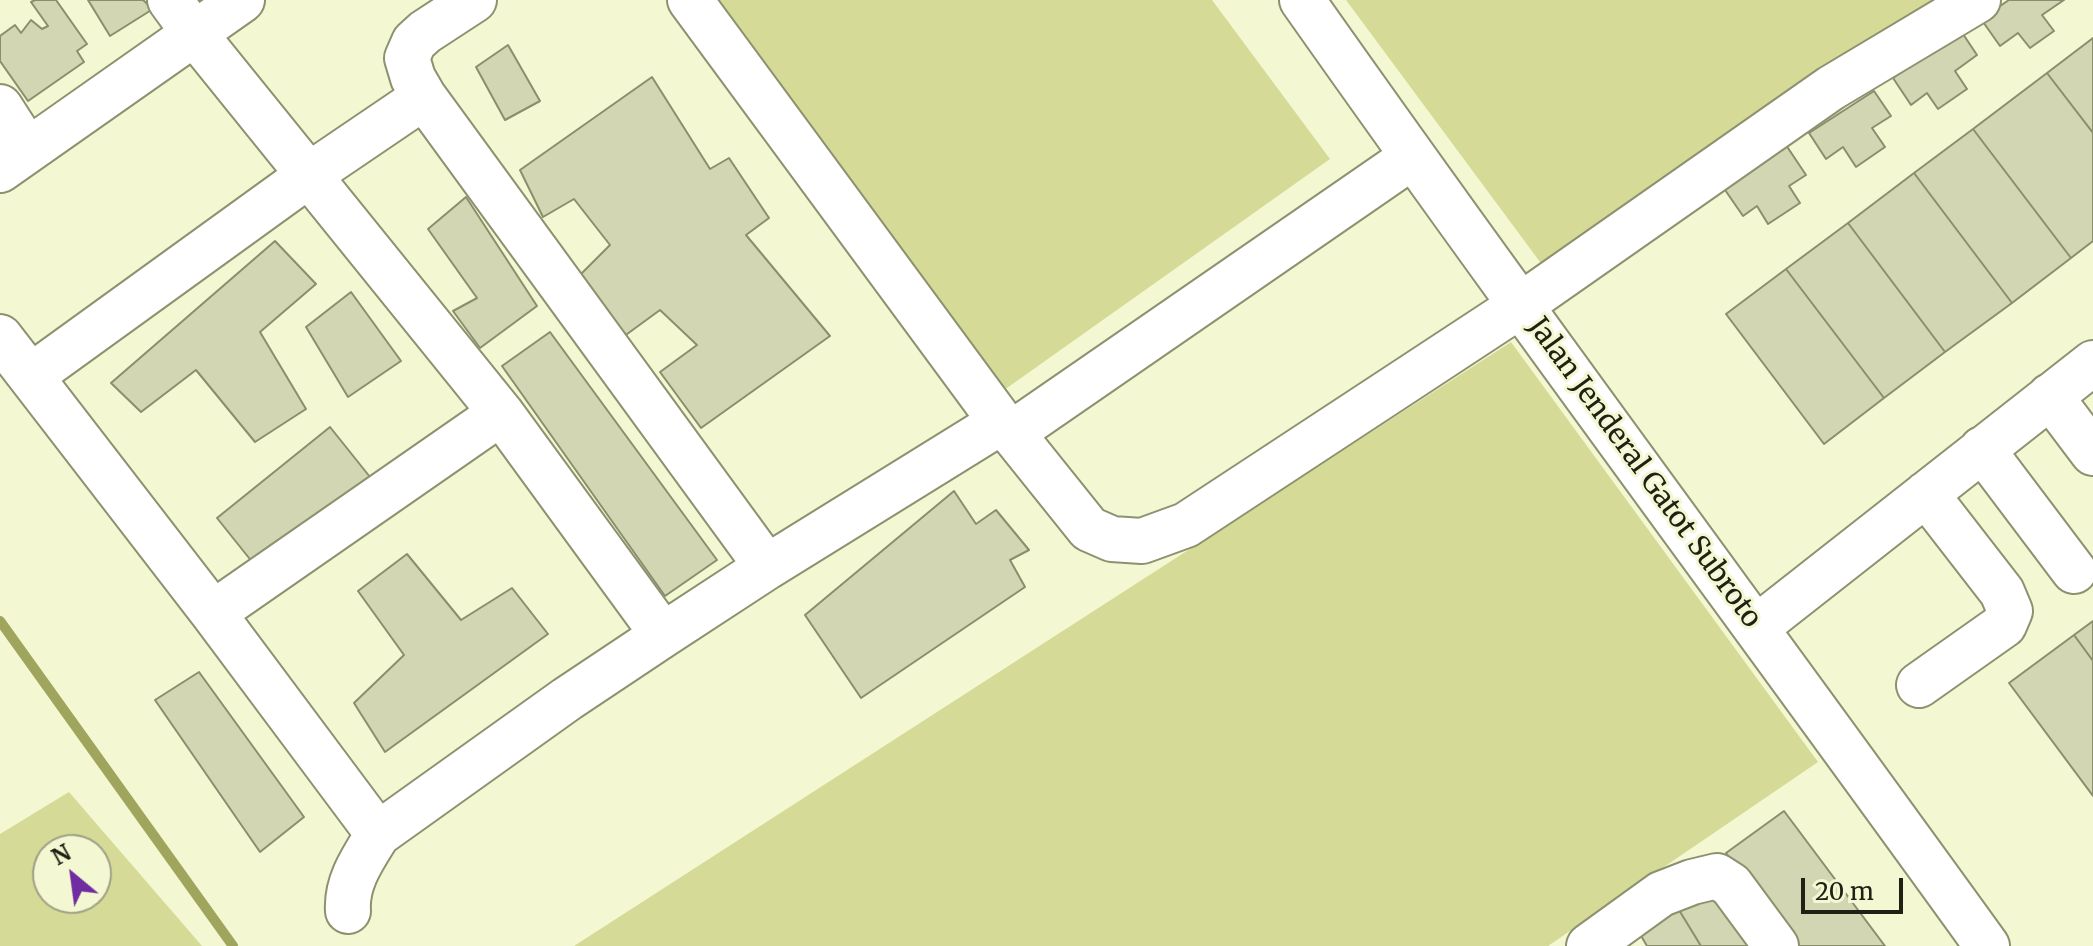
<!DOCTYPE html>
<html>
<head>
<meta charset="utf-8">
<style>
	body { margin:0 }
	#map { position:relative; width:2093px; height:946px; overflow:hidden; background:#f3f7d2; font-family:Merriweather,serif }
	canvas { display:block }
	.north { position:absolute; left:32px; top:834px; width:80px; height:80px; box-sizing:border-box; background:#f3f7d2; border:2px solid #9fa186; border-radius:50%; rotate:331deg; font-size:22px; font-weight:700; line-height:32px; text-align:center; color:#202114 }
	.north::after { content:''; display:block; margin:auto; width:28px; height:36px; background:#702da1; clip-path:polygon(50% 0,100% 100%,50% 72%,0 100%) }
	.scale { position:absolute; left:1801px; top:878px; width:102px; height:36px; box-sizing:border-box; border:4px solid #202114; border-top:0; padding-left:10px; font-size:24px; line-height:28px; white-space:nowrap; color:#202114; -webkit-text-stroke:6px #f3f7d2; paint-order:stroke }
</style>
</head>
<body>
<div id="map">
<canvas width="2093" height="946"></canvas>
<div class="north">N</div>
<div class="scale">20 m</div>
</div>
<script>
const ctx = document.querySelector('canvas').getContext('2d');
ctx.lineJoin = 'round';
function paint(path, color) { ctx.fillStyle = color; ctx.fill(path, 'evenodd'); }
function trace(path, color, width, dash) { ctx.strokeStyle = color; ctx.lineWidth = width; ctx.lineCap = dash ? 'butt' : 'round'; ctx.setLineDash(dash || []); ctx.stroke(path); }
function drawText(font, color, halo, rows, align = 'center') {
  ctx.font = font + ' Merriweather,serif'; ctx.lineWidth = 6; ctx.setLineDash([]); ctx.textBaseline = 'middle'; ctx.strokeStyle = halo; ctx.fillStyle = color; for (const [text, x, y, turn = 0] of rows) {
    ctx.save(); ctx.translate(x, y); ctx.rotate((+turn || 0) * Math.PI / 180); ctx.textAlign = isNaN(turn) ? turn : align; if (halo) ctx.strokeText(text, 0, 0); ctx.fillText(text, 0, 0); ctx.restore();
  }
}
const green = new Path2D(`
	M713,0H1212L1330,159L997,395Z
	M1346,0H1950L1543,266Z
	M1511,342L1818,762L1548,946H574Z
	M69,792L202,946H0V834ZM48,850H96V898H48Z`);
const stream = new Path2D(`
	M0,621L233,946`);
const building = new Path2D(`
	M35,0H56L87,44L77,51L84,62L28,101L0,61V36L15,25L21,33L31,20L42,29L48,26L31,2Z
	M88,0H143L153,9L110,36Z
	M2009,0H2064L2042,15L2054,31L2030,48L2018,33L2000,46L1981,19Z
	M1961,31L1977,55L1955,71L1967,89L1938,109L1927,93L1911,105L1893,78Z
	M2093,38V133L2047,73Z
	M508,45L540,101L505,120L476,67Z
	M2047,73L2093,133V241L2071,258L1973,129Z
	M652,77L710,169L729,158L769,218L746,235L830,336L701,428L660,372L697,345L660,310L623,337L579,276L610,245L574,199L543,217L520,170Z
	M1874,91L1891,116L1872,128L1885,147L1856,167L1843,147L1826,159L1809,133Z
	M1973,129L2071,258L2012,303L1914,173Z
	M1786,145L1806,175L1789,186L1800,203L1768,224L1757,206L1743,216L1723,187Z
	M1914,173L2012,303L1945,352L1848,223Z
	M466,197L537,306L480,348L453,311L477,298L428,229Z
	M1848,223L1945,352L1884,398L1786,269Z
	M275,241L316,284L260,332L306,409L255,442L196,370L141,412L111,383Z
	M1786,269L1884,398L1824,444L1726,314Z
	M351,292L401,361L348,397L306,327Z
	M550,332L717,560L665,596L502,366Z
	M330,427L374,482L253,563L217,518Z
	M954,491L976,524L996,510L1029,550L1010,560L1025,587L861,698L805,615Z
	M407,554L461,620L512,588L548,634L385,752L354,703L404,655L358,591Z
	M2093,621V661L2074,635Z
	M2074,635L2093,661V796L2009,683Z
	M199,672L304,817L260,852L155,700Z
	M1784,811L1885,946H1793L1726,853Z
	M1722,883L1753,946H1701L1679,910Z
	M1679,910L1701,946H1647L1640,934Z`);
const minor = new Path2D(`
	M170,0L194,33L501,413L213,613
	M690,0L1001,422
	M424,97L767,567
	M0,107L27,149
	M0,170L242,0
	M0,337L213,613L378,834L567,699L663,635L767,567L1001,422L1012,433L1412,157
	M31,376L309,175L424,97L413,78L407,58L414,42L425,32L474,0
	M2050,396L2093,453
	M501,413L663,635
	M1012,433L1089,529L1112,539L1142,541L1186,525L1521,305L1831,88L1978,0
	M1982,449L2074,571
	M1757,627L2093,363
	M1919,685L2004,625L2010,611L2002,592L1926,494
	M348,911C346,882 363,858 378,834
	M1589,946L1661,894L1692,882L1717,876L1731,885L1776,946`);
const highway = new Path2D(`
	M1302,0C1526,318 1759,630 1987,946`);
const streetNames = [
	["Jalan Jenderal Gatot Subroto",1644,473,54]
];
paint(green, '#d5db96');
trace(stream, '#a0a55e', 10);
paint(building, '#d2d6b2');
trace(building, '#8b8e6c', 2);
trace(minor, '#8d916f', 48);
trace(highway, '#8d916f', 48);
trace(minor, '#fff', 44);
trace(highway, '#fff', 44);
drawText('28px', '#202114', '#f3f7d2', streetNames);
</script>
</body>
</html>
